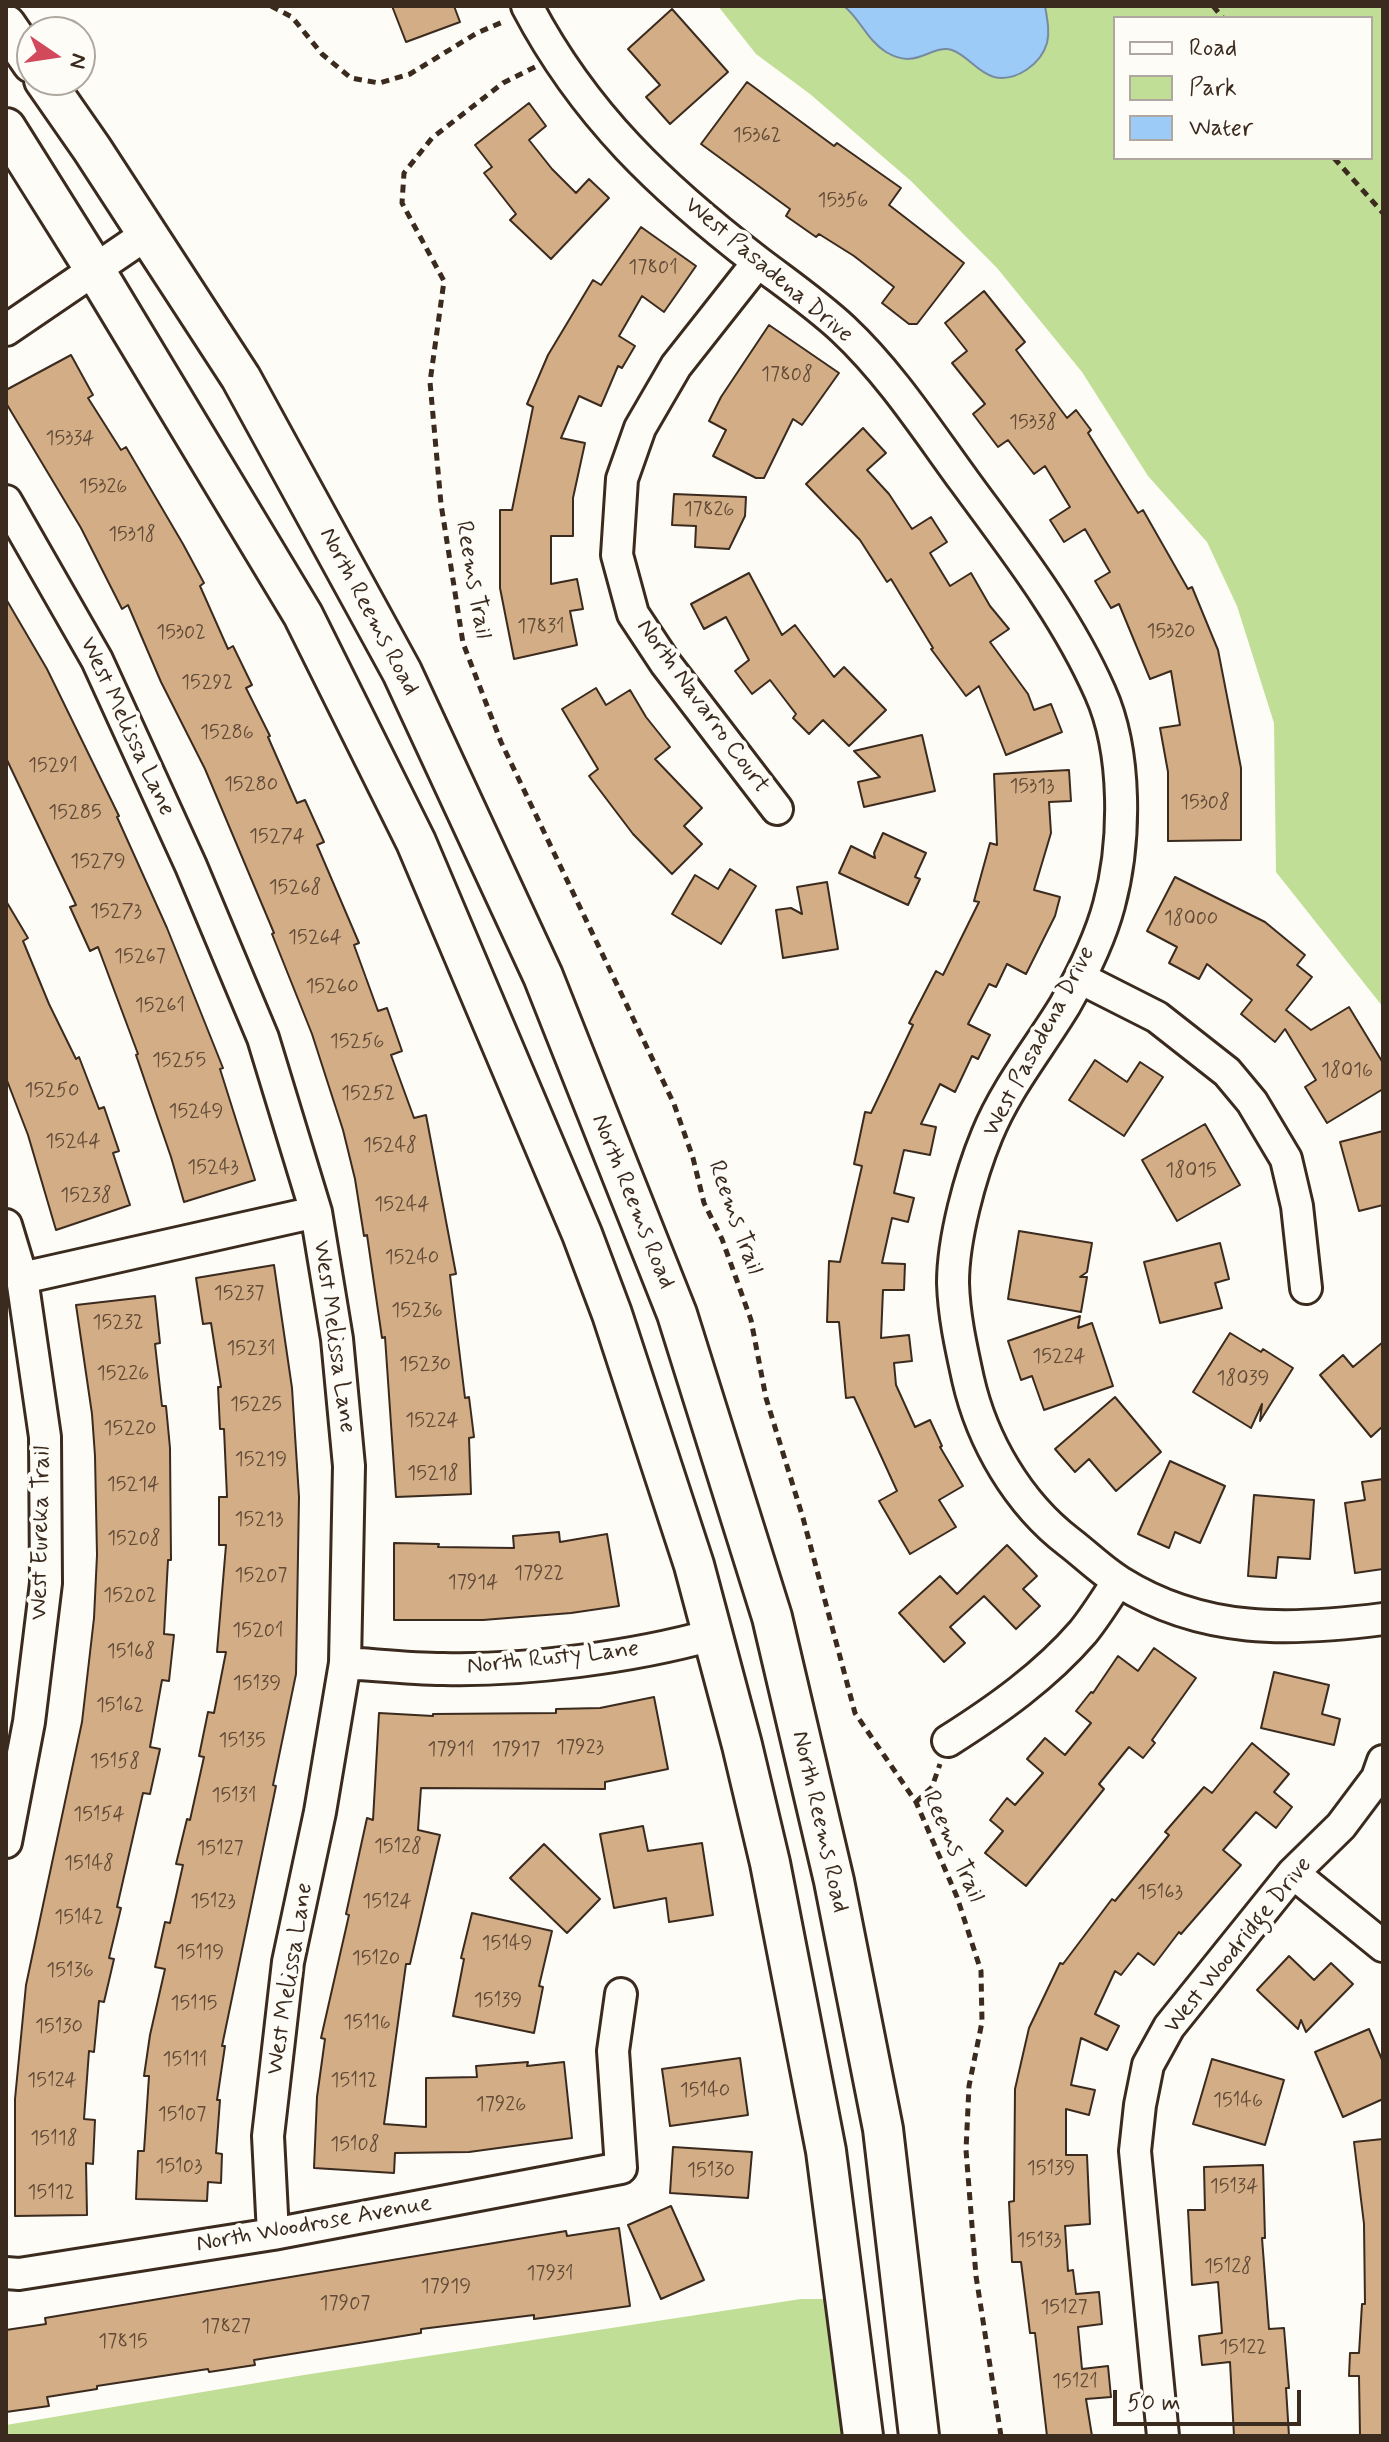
<!DOCTYPE html>
<html>
<head>
<meta charset="utf-8">
<style>
	body { margin:0 }
	#map { position:relative; width:1389px; height:2442px; overflow:hidden; background:#fdfcf7; font-family:Mynerve,sans-serif }
	canvas { display:block }
	.frame { position:absolute; inset:0; border:8px solid #3b2a1e; pointer-events:none }
	.legend { position:absolute; left:1113px; top:16px; width:260px; height:144px; box-sizing:border-box; background:#fdfcf7; border:2px solid #afa8a0; margin:0; padding:10px 14px; list-style:none; font-size:24px; color:#3b2a1e }
	.legend li { display:flex; align-items:center; gap:16px; height:40px }
	.legend b { width:40px; border:2px solid #afa8a0 }
	.north { position:absolute; left:16px; top:16px; width:80px; height:80px; box-sizing:border-box; background:#fdfcf7; border:2px solid #afa8a0; border-radius:50%; rotate:103deg; font-size:22px; font-weight:700; line-height:32px; text-align:center; color:#3b2a1e }
	.north::after { content:''; display:block; margin:auto; width:28px; height:36px; background:#d1495b; clip-path:polygon(50% 0,100% 100%,50% 72%,0 100%) }
	.scale { position:absolute; left:1113px; top:2390px; width:188px; height:36px; box-sizing:border-box; border:4px solid #3b2a1e; border-top:0; padding-left:10px; font-size:24px; line-height:28px; white-space:nowrap; color:#3b2a1e; -webkit-text-stroke:6px #fdfcf7; paint-order:stroke }
</style>
</head>
<body>
<div id="map">
<canvas width="1389" height="2442"></canvas>
<div class="frame"></div>
<ul class="legend">
<li><b style="height:10px;background:#fdfcf7"></b>Road</li>
<li><b style="height:22px;background:#c0de96"></b>Park</li>
<li><b style="height:22px;background:#9dcbf8"></b>Water</li>
</ul>
<div class="north">N</div>
<div class="scale">50 m</div>
</div>
<script>
const ctx = document.querySelector('canvas').getContext('2d');
ctx.lineJoin = 'round';
function paint(path, color) { ctx.fillStyle = color; ctx.fill(path, 'evenodd'); }
function trace(path, color, width, dash) { ctx.strokeStyle = color; ctx.lineWidth = width; ctx.lineCap = dash ? 'butt' : 'round'; ctx.setLineDash(dash || []); ctx.stroke(path); }
function drawText(font, color, halo, rows, align = 'center') {
  ctx.font = font + ' Mynerve,sans-serif'; ctx.lineWidth = 8; ctx.setLineDash([]); ctx.textBaseline = 'middle'; ctx.strokeStyle = halo; ctx.fillStyle = color; for (const [text, x, y, turn = 0] of rows) {
    ctx.save(); ctx.translate(x, y); ctx.rotate((+turn || 0) * Math.PI / 180); ctx.textAlign = isNaN(turn) ? turn : align; if (halo) ctx.strokeText(text, 0, 0); ctx.fillText(text, 0, 0); ctx.restore();
  }
}
const green = new Path2D(`
	M718,6H1383V1007L1276,872L1274,723L1237,606L1207,542L1148,476L1082,372L997,268L911,181L810,94L756,54ZM1115,18H1371V158H1115Z
	M801,2299H828L843,2436H6V2425L304,2375Z`);
const water = new Path2D(`
	M844,6H1045C1047,18 1050,31 1047,43C1041,64 1016,82 994,77C977,72 967,55 952,50C930,44 917,71 886,52C868,41 860,19 844,6Z`);
const building = new Path2D(`
	M392,6H454L460,22L406,42Z
	M672,9L728,72L670,124L646,97L660,85L628,49Z
	M747,82L834,146L837,143L901,188L889,205L964,263L917,324H909L882,303L894,287L854,256L819,234L816,237L786,216L790,209L701,144Z
	M529,103L546,126L529,140L552,169L576,193L589,179L609,198L551,259L510,220L516,214L484,173L492,167L475,145Z
	M641,227L696,266L664,312L642,296L619,336L635,346L622,368L618,366L601,406L579,396L561,438L585,443L573,498V536H551V584L577,579L583,609L570,611L577,645L514,659L500,588V510H512L533,407L527,404L548,355L593,280L601,285Z
	M984,291L1025,342L1016,350L1067,418L1076,410L1091,430L1088,433L1138,513L1143,510L1188,589L1192,587L1218,650L1241,768V840L1168,841V772L1160,728L1180,725L1171,671L1150,679L1119,604L1111,608L1095,581L1110,572L1085,529L1064,542L1050,520L1070,507L1045,466L1034,474L1008,440L998,447L973,414L985,404L952,363L967,351L945,323Z
	M769,325L839,373L802,425L793,419L764,478H756L713,456L726,430L709,421L721,397Z
	M71,355L93,395L88,398L121,450L126,447L183,544L204,583L200,586L228,649L233,646L252,685L246,688L270,736L268,737L297,803L305,800L324,842L317,845L359,943L354,945L378,1011L387,1008L402,1051L391,1055L414,1118L426,1115L456,1274L450,1275L465,1398L469,1397L474,1437L469,1438L471,1494L396,1497L385,1337L382,1338L367,1235L364,1236L355,1179L343,1130L312,1034L272,934L274,933L205,769L161,682L128,605L122,609L81,528L6,403V390Z
	M863,428L886,453L867,470L889,494L912,529L931,517L947,542L930,553L950,586L971,573L990,606L1009,629L990,642L1028,694L1034,710L1051,704L1062,732L1006,755L979,686L966,696L931,649L933,648L891,579L887,582L860,540L806,484Z
	M674,494L746,497L745,516L729,549L695,547L696,526L672,525Z
	M749,573L782,635L795,625L834,677L844,667L886,710L849,746L823,720L809,734L793,718L796,714L770,680L752,694L735,671L749,660L726,617L704,629L691,604Z
	M6,599L47,669L119,816L117,817L167,928L223,1068L220,1069L255,1180L184,1202L171,1157L136,1055L138,1054L98,947L90,951L70,907L76,905L6,758Z
	M596,688L606,705L630,690L646,717L670,747L655,759L702,808L684,826L702,844L672,874L633,834L589,776L598,769L562,709Z
	M922,735L935,791L864,807L858,782L880,777L854,751Z
	M1069,770L1071,801L1049,802L1051,833L1034,890L1060,897L1055,916L1026,974L1007,964L996,987L989,984L968,1024L990,1035L978,1059L972,1056L955,1092L940,1084L921,1124L936,1127L930,1155L904,1150L894,1193L914,1198L908,1222L892,1218L882,1263L905,1264L904,1290H883L881,1338L909,1335L912,1361L894,1363L896,1385L915,1427L930,1420L942,1446L940,1447L963,1486L939,1500L956,1527L910,1554L879,1501L897,1491L854,1397L846,1398L839,1322H827L829,1261L840,1262L862,1166L854,1164L865,1112L871,1113L913,1025L909,1023L936,971L943,975L979,902L974,901L990,843L997,845L994,774Z
	M883,833L926,853L915,877L920,879L908,905L839,873L851,846L875,858L874,853Z
	M730,869L756,886L721,944L672,914L695,875L718,889Z
	M1175,877L1265,922L1305,955L1297,965L1312,977L1286,1010L1311,1030L1349,1007L1383,1063V1089L1327,1123L1305,1087L1316,1080L1285,1029L1275,1042L1241,1014L1252,1000L1207,964L1199,979L1169,963L1177,947L1147,931Z
	M827,882L838,949L783,958L776,910L791,908L802,914L797,887Z
	M6,901L28,938L23,941L49,1004L76,1059L79,1057L99,1109L104,1107L119,1151L113,1153L130,1205L56,1230L28,1135L6,1078Z
	M1095,1060L1127,1082L1140,1062L1163,1077L1124,1136L1069,1100Z
	M1205,1124L1240,1185L1177,1221L1142,1160Z
	M1383,1131V1205L1359,1211L1340,1142Z
	M1019,1231L1092,1243L1087,1272L1080,1277H1087L1081,1312L1008,1299Z
	M1220,1243L1229,1279L1215,1283L1222,1308L1160,1323L1144,1262Z
	M274,1265L292,1388L299,1497L296,1674L273,1785L276,1786L222,2046H225L217,2100H220L216,2153L222,2154L221,2183L208,2182L207,2201L136,2199L138,2151H144L149,2076H144L150,2035L165,1969L155,1967L165,1922L170,1923L183,1865L176,1864L187,1819L190,1820L204,1757L199,1756L208,1712L214,1713L226,1652H217L226,1545H219V1497H227L224,1429H220L218,1387H221L211,1323L203,1324L196,1278Z
	M155,1296L160,1343L155,1344L162,1406H166L170,1448L171,1560H168L164,1634L174,1635L169,1681L162,1680L150,1747L160,1749L150,1794L143,1793L117,1907L121,1908L109,1958L114,1959L104,2002L99,2001L94,2052L89,2051L84,2119L95,2120L93,2164L86,2163L87,2215L15,2216V2099L26,1985L82,1722L94,1618L97,1555L95,1456L92,1414L76,1305Z
	M1080,1316L1078,1328L1092,1323L1113,1386L1044,1410L1032,1376L1021,1380L1008,1341Z
	M1230,1333L1261,1352L1263,1349L1293,1368L1260,1421L1262,1404L1251,1428L1193,1392Z
	M1383,1342V1426L1371,1437L1320,1375L1343,1355L1353,1367Z
	M1115,1397L1161,1452L1116,1491L1089,1459L1075,1472L1055,1449Z
	M1170,1461L1225,1486L1200,1543L1175,1532L1169,1548L1138,1534Z
	M1383,1479V1569L1355,1573L1345,1503L1365,1500L1362,1482Z
	M1254,1495L1314,1500L1310,1559L1278,1557L1276,1578L1248,1576Z
	M559,1532L560,1542L607,1534L619,1606L571,1613L483,1620H394V1543L439,1544L438,1547L514,1548L513,1536Z
	M1007,1545L1037,1576L1023,1589L1040,1606L1016,1629L984,1596L950,1627L965,1643L944,1662L899,1613L940,1576L957,1594Z
	M1154,1648L1196,1678L1152,1740L1155,1743L1143,1758L1129,1747L1099,1784L1104,1789L1026,1886L985,1853L1003,1831L990,1820L1007,1798L1015,1805L1043,1773L1027,1759L1045,1738L1065,1755L1091,1723L1076,1711L1091,1692L1093,1693L1118,1656L1138,1671Z
	M1274,1672L1329,1685L1322,1714L1340,1719L1334,1745L1261,1728Z
	M654,1697L668,1769L605,1782V1789L421,1788L418,1830L440,1835L410,1964H406L384,2124L426,2127V2078L477,2077L476,2066L528,2062L527,2066L564,2062L572,2138L469,2152L395,2153L394,2173L314,2168L317,2097L325,2039L321,2038L349,1915L346,1914L367,1818L373,1820L379,1713L433,1716V1714L556,1713V1709L600,1708Z
	M1252,1743L1289,1774L1274,1792L1292,1807L1276,1828L1256,1812L1223,1850L1241,1865L1181,1934L1179,1932L1154,1965L1138,1953L1121,1975L1115,1971L1095,2014L1119,2026L1107,2050L1081,2038L1071,2085L1095,2090L1089,2115L1066,2109V2155H1087L1090,2224L1065,2226L1068,2271L1073,2270L1076,2294L1099,2292L1102,2324L1078,2327L1082,2369L1108,2366L1111,2397L1086,2399L1092,2436H1047L1035,2333H1030L1021,2262H1012L1009,2202L1014,2201L1015,2089L1029,2028L1060,1963L1063,1964L1112,1899L1115,1901L1169,1835L1165,1832L1204,1787L1212,1793Z
	M643,1826L648,1851L702,1843L713,1915L669,1922L666,1898L614,1908L600,1834Z
	M544,1844L600,1899L567,1933L510,1878Z
	M472,1913L552,1931L539,1986L543,1987L534,2033L453,2016L464,1959L461,1958Z
	M1289,1956L1314,1980L1331,1963L1353,1984L1306,2032L1301,2020L1298,2029L1257,1990Z
	M1369,2029L1383,2062V2099L1343,2117L1315,2052Z
	M740,2058L748,2115L670,2126L662,2069Z
	M1212,2059L1284,2080L1265,2145L1193,2124Z
	M1383,2139V2436H1360L1359,2376H1349L1350,2353H1359L1362,2304H1365L1364,2224L1354,2142Z
	M673,2147L752,2152L748,2198L670,2193Z
	M1263,2165L1265,2238H1262L1269,2329L1284,2328L1289,2388H1286L1289,2436H1234L1230,2362L1202,2365L1199,2336L1222,2333L1218,2282L1192,2285L1188,2210H1205L1204,2167Z
	M671,2206L704,2280L661,2299L628,2225Z
	M619,2228L630,2306L534,2319V2315L421,2329V2333L254,2360L255,2365L209,2372L208,2369L97,2386V2389L47,2397L49,2406L6,2412V2330L46,2324L45,2318L566,2231L567,2236Z`);
const path = new Path2D(`
	M271,6L292,17L322,54L351,78L379,83L410,74L477,33L505,21
	M1213,6L1223,18
	M535,67L503,83L432,138L404,173L402,203L444,281L430,382L441,504L463,643L501,742L674,1104L693,1158L704,1203L722,1239L751,1320L766,1398L803,1518L855,1713L916,1802L957,1897L981,1971L982,2022L969,2086L966,2150L976,2276L1001,2436
	M1334,158L1383,213
	M916,1802L932,1787L940,1764`);
const minor = new Path2D(`
	M527,6C584,115 662,188 758,262C787,284 816,304 843,329C890,373 927,430 965,482C1014,549 1066,615 1100,692C1127,752 1126,842 1109,905C1100,939 1082,975 1065,1005C1039,1048 1006,1088 987,1135C970,1176 953,1239 953,1283C954,1316 961,1347 968,1379C982,1441 1018,1503 1069,1542C1086,1555 1102,1571 1120,1582C1203,1634 1290,1631 1383,1619
	M758,262L676,366L640,428L622,479L617,555L633,614L666,664L777,809
	M6,330L147,234
	M6,501L97,660L191,866L263,1038L316,1212L337,1339L349,1466L345,1663L320,1812L288,1962L268,2136L273,2234
	M1080,978L1157,1017L1227,1072L1252,1102L1286,1159L1297,1206L1306,1288
	M6,1225L22,1278L45,1437L46,1583L29,1722L6,1842
	M22,1278L316,1212
	M345,1663C377,1665 411,1669 443,1669C526,1671 633,1657 712,1635
	M948,1741C997,1710 1045,1676 1083,1632C1096,1616 1107,1598 1118,1581
	M1293,1873L1383,1946
	M6,2273L19,2274L273,2234L621,2168L613,2051L621,1994
	M1163,2436L1135,2151L1140,2105L1148,2065L1169,2027L1293,1873L1341,1826L1377,1778L1383,1761`);
const major = new Path2D(`
	M6,25L32,63
	M44,80L92,149L241,378L402,672L543,976L677,1314L772,1617L834,1881L883,2129L919,2436
	M6,128L95,270L303,615L416,842L582,1234L612,1314L694,1565L742,1745L770,1863L826,2151L863,2436`);
const numberNames = [
	["15362",757,137],
	["15356",843,202],
	["17801",653,269],
	["17808",787,376],
	["15338",1033,424],
	["15334",70,440],
	["15326",103,488],
	["17826",709,511],
	["15318",132,536],
	["17831",541,628],
	["15320",1171,633],
	["15302",181,634],
	["15292",207,684],
	["15286",227,734],
	["15291",53,767],
	["15280",251,786],
	["15313",1032,788],
	["15308",1205,804],
	["15285",75,814],
	["15274",277,838],
	["15279",98,863],
	["15268",295,889],
	["15273",116,913],
	["18000",1191,920],
	["15264",315,939],
	["15267",140,958],
	["15260",332,988],
	["15261",160,1007],
	["15256",357,1043],
	["15255",179,1062],
	["18016",1347,1072],
	["15250",52,1092],
	["15252",368,1095],
	["15249",196,1113],
	["15244",73,1143],
	["15248",390,1147],
	["15243",213,1169],
	["18015",1191,1172],
	["15238",86,1197],
	["15244",402,1206],
	["15240",412,1259],
	["15237",239,1295],
	["15236",417,1312],
	["15232",118,1324],
	["15231",251,1350],
	["15224",1059,1358],
	["15230",425,1366],
	["15226",123,1375],
	["18039",1243,1380],
	["15225",256,1406],
	["15224",432,1422],
	["15220",130,1430],
	["15219",261,1461],
	["15218",433,1475],
	["15214",133,1486],
	["15213",259,1521],
	["15208",134,1540],
	["17922",539,1575],
	["15207",261,1577],
	["17914",473,1584],
	["15202",130,1597],
	["15201",258,1632],
	["15168",131,1653],
	["15139",257,1685],
	["15162",120,1707],
	["15135",242,1742],
	["17923",580,1749],
	["17911",451,1751],
	["17917",516,1751],
	["15158",115,1763],
	["15131",234,1797],
	["15154",99,1816],
	["15128",398,1848],
	["15127",220,1850],
	["15148",89,1865],
	["15163",1160,1894],
	["15123",213,1903],
	["15124",387,1903],
	["15142",79,1919],
	["15149",507,1945],
	["15119",200,1954],
	["15120",376,1960],
	["15136",70,1972],
	["15139",498,2002],
	["15115",194,2005],
	["15116",367,2024],
	["15130",59,2028],
	["15111",185,2061],
	["15124",52,2082],
	["15112",354,2082],
	["15140",705,2092],
	["15146",1238,2102],
	["17926",501,2106],
	["15107",182,2116],
	["15118",54,2140],
	["15108",355,2146],
	["15103",179,2168],
	["15139",1051,2170],
	["15130",711,2172],
	["15134",1234,2188],
	["15112",51,2194],
	["15133",1039,2242],
	["15128",1228,2268],
	["17931",550,2275],
	["17919",446,2288],
	["17907",345,2305],
	["15127",1064,2309],
	["17827",226,2328],
	["17815",123,2343],
	["15122",1243,2349],
	["15121",1075,2383]
];
const streetNames = [
	["West Pasadena Drive",768,271,40],
	["Reems Trail",472,580,80],
	["North Reems Road",368,612,62],
	["North Navarro Court",702,707,54],
	["West Melissa Lane",126,727,65],
	["West Pasadena Drive",1040,1042,-62],
	["North Reems Road",632,1202,68],
	["Reems Trail",734,1218,70],
	["West Melissa Lane",333,1337,82],
	["West Eureka Trail",42,1533,-89],
	["North Rusty Lane",553,1659,-6],
	["North Reems Road",819,1822,77],
	["Reems Trail",952,1847,66],
	["West Woodridge Drive",1239,1946,-51],
	["West Melissa Lane",291,1979,-81],
	["North Woodrose Avenue",314,2225,-10]
];
paint(green, '#c0de96');
paint(water, '#9dcbf8');
trace(water, '#768ba1', 2);
paint(building, '#d3ad85');
trace(building, '#3b2a1e', 2);
trace(minor, '#3b2a1e', 36);
trace(major, '#3b2a1e', 44);
trace(path, '#3b2a1e', 5, [8, 6]);
trace(minor, '#fdfcf7', 30);
trace(major, '#fdfcf7', 38);
drawText('20px', '#614b38', null, numberNames);
drawText('24px', '#3b2a1e', '#fdfcf7', streetNames);
</script>
</body>
</html>
